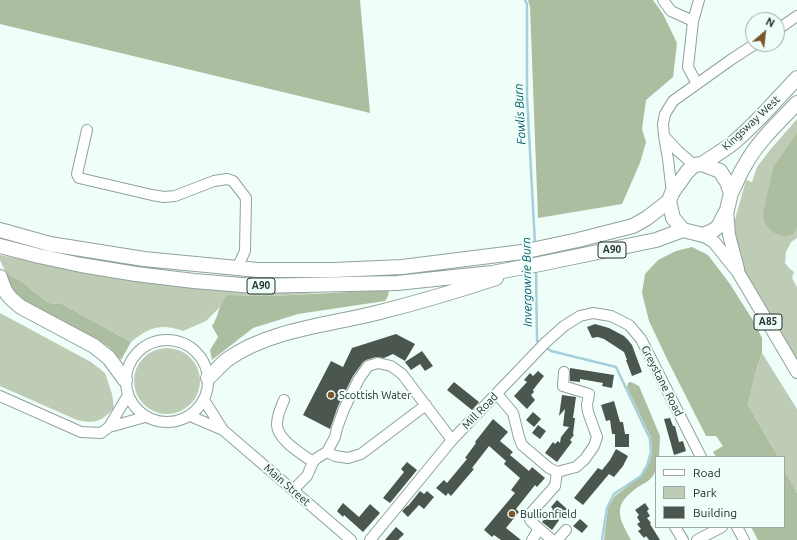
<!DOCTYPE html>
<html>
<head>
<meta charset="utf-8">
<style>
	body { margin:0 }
	#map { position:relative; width:797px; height:540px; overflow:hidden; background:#effef9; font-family:Ubuntu,sans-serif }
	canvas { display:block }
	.legend { position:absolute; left:655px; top:456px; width:130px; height:72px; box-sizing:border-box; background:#effef9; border:1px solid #9faaa7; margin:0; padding:5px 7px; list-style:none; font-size:12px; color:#262d2b }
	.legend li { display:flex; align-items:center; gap:8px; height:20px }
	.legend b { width:20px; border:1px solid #9faaa7 }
	.north { position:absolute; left:745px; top:12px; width:40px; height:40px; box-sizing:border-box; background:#effef9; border:1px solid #9faaa7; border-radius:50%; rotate:28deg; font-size:11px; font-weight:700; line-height:16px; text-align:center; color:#262d2b }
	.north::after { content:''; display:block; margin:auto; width:14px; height:18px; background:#78562e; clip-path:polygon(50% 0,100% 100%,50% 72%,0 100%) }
</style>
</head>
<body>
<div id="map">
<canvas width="797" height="540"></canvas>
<ul class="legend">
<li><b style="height:5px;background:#fff"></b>Road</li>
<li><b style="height:11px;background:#becbb5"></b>Park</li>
<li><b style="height:11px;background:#4b574e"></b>Building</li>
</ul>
<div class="north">N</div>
</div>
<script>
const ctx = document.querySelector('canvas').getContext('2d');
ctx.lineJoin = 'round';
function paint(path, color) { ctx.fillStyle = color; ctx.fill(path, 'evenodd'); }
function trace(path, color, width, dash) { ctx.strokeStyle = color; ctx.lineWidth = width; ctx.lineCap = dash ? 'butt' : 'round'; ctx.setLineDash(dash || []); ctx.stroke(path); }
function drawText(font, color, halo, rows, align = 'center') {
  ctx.font = font + ' Ubuntu,sans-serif'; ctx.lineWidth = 4; ctx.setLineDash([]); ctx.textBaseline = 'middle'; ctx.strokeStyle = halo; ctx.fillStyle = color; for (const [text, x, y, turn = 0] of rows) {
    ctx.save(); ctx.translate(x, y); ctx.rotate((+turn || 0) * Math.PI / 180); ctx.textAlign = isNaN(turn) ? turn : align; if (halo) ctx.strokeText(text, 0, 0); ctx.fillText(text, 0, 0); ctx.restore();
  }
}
const green = new Path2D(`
	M797,119V132L774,165L795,230L797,228V238L791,242L786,252L785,263L789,268L794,272L792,278L797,287V360L745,274L735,244L734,223L746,180L752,182L757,167L770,150Z
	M0,255L56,267L258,292L320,293L271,296L227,295L219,308L206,321L183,331C161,323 149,327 131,342L62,304L48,303L21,281L6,273L0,260Z
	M0,313L91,362L105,373L112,394L114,408C101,422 95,424 77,420L0,386Z
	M134 381a33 33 0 1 1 66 0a33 33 0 1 1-66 0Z
	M762,353L797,409V493L784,469V457H778L748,405L755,374Z`);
const forest = new Path2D(`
	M0,0H360L370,113L0,24Z
	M528,0H653L663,14L677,43L673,77L646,100L642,129L646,142L640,163L622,204L538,218L530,7Z
	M797,132V228L793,234L786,236L779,235L771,231L767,226L764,221L763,213L774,165Z
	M692,247L708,255L730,284L754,322L762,338V353L755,374L748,405L778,457H716L713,452L723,446L716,436H706L667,359L649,321L642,293L645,274L658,260L676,251Z
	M6,273L21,281L48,303L62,304L131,342L121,360L109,347L97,339L26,302L12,289Z
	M389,290L388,296L385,301L298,314L253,328L212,360L210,350L218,337L212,326C219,316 218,305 227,295L271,296Z
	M631,382L639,386L660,436L659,457H656C656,464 657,473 651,478C648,482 642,484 638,487C613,505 617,515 631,540H604L608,508L615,496L641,476L649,463L652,454L651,438L627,387L628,383Z
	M784,469L797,493V540H758L751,527H784Z`);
const stream = new Path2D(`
	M525,0L527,4V97L535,244
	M536,269L537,341L541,344
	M545,347L551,351L616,367L650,439L651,452L647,466L641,476L614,494L607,508L602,540`);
const building = new Path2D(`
	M595,324L609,328L624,336L628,340L632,345L642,372L632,376L626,360H627L624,352L604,339L598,337L592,338L587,327Z
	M396,334L415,344L405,361L393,354L384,358L376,357L366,360L363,362L353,376L338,406L330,429L303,415L331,361L343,367L352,348Z
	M422,351L433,366L425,371L420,364L411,370L405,362Z
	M570,368L614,375L612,388L602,386L603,383L580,379V382L570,381Z
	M538,371L544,376L533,390L534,392L531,395L535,400L527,409L514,396L527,382L524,380L530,373L533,376Z
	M454,382L479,402L472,410L447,390Z
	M562,395L576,397L573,418H575L573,434L574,435L570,440L572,442L557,462L545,453L553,442L555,444L558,441L560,443L561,437L569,427L563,426L565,409L559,416Z
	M614,401L620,422H623L625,434H629V447H615V434H612L610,420L606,421L601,405Z
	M533,412L541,419L534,427L526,420Z
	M670,418L673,426H675L679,442L683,441L686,451L674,455L664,419Z
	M493,419L508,432L500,441L513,452L510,455L529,471L532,467L545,478L537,487L535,485L516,509L519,512L506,528L521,540H501L494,535L492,537L484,530L515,493L511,490L520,478L504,464L506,461L489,446L472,468L474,469L451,496L448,493L446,496L436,488L444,480L447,483L467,459L465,458L476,443L475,442Z
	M538,425L546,431L540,439L532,433Z
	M616,449L628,456L623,466L614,477L609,474L583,505L574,498L598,468L602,470L610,460Z
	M407,462L417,470L390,503L383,498L404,472L401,469Z
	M420,491L424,494L427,491L434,497L424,509L419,505L408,517L402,511L407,506H408Z
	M557,500L567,509L552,530L542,522L553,509L551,507Z
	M343,503L359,517L370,504L380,513L363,532L344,515L343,517L337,511Z
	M645,503L649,509L647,511L650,516L647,518L651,523L650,524L660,540H649L646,536L644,538L638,531L641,529L637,524L640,522L637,517L639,515L635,510Z
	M580,519L588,526L582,533L573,526Z
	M396,527L404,534L398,540H385Z`);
const minor = new Path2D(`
	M663,0L671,11L693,21
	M777,30L797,16
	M697,84L688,67L693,21L699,0
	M87,130L77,174L79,178L152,195L164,197L175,196L214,181L227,179L233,181L246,198L245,251L239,264L235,268
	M664,136L678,151L694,165
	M672,193L668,159L664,136L663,124L665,114L673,101L732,59L755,44
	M126 381a41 41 0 1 1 82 0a41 41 0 1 1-82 0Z
	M497,394L513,413L519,437L522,445L549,468L557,472L576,467L585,459L594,446L597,437L588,412L587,405L589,394L563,386L564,372
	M0,396L81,432L101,433L109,427L145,417
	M204,400L223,430L351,540
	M284,400C281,407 277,415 277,424C276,439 302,454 313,462
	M190,416L223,430
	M109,427L128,395
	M327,452L335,456L348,458L361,454L426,405
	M293,490L307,476L313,462L317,458L327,452L335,437L337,428L344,409L359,379L368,366L378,363L391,366L402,374L452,440
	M675,527L683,540
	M737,527L744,540
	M370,540L452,440L545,343L564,326L580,316L593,313L611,316L629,325L641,339L701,457
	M532,540L539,529
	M552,540L536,526L530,520V514L555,486L557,472
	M557,540L566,530
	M697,540L722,527`);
const major = new Path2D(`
	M727,210L729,235L738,269
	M703,235L714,242L738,272L797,372`);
const highway = new Path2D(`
	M702,164L720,171L727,182L731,193L727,210L718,227L714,230L703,235L683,230L673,218L669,201L672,193L687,172L694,165Z
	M702,164C712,157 723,151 733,143C756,124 776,100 797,78
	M731,193C736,184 739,174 745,165C758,141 779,122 797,103
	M0,230L50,244L144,259L258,270H334L402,267L522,252L578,240L633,226L647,218L669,201
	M0,246L39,256L81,265L136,274L194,281L254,286L397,283L492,273L540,264L656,240L683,230
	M0,277C5,293 8,297 21,307L94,346L109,358L125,380
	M208,378C215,372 221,364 228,359C269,330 328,325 376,313C416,303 457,291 496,278`);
const markers = [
	[331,395,4,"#78562e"],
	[512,514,4,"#78562e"]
];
const shields = [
	[612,250,28],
	[261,286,28],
	[768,322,28]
];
const shieldNames = [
	["A90",612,250],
	["A90",261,286],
	["A85",768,322]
];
const streetNames = [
	["Kingsway West",751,123,-43],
	["Greystane Road",662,381,63],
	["Mill Road",480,411,-46],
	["Main Street",287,485,41]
];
const poiNames = [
	["Scottish Water",339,395],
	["Bullionfield",520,514]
];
const waterNames = [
	["Fowlis Burn",520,114,-93],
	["Invergowrie Burn",527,282,-91]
];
paint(green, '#becbb5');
paint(forest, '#acbe9f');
trace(stream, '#a6cfda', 2.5);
paint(building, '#4b574e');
trace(minor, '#90a29c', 12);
trace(major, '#90a29c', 14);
trace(highway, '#90a29c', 16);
trace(minor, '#fff', 10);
trace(major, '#fff', 12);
trace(highway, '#fff', 14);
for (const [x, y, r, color] of markers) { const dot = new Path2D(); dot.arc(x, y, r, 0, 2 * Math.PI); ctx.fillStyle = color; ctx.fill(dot); trace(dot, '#effef9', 1.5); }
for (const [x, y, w] of shields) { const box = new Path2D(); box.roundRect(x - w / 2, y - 8, w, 16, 3); ctx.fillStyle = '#effef9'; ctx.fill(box); trace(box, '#262d2b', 1); }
drawText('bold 10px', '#262d2b', null, shieldNames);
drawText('11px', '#262d2b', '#effef9', streetNames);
drawText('11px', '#262d2b', '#effef9', poiNames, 'left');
drawText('italic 12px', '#005969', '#effef9', waterNames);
</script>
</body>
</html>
